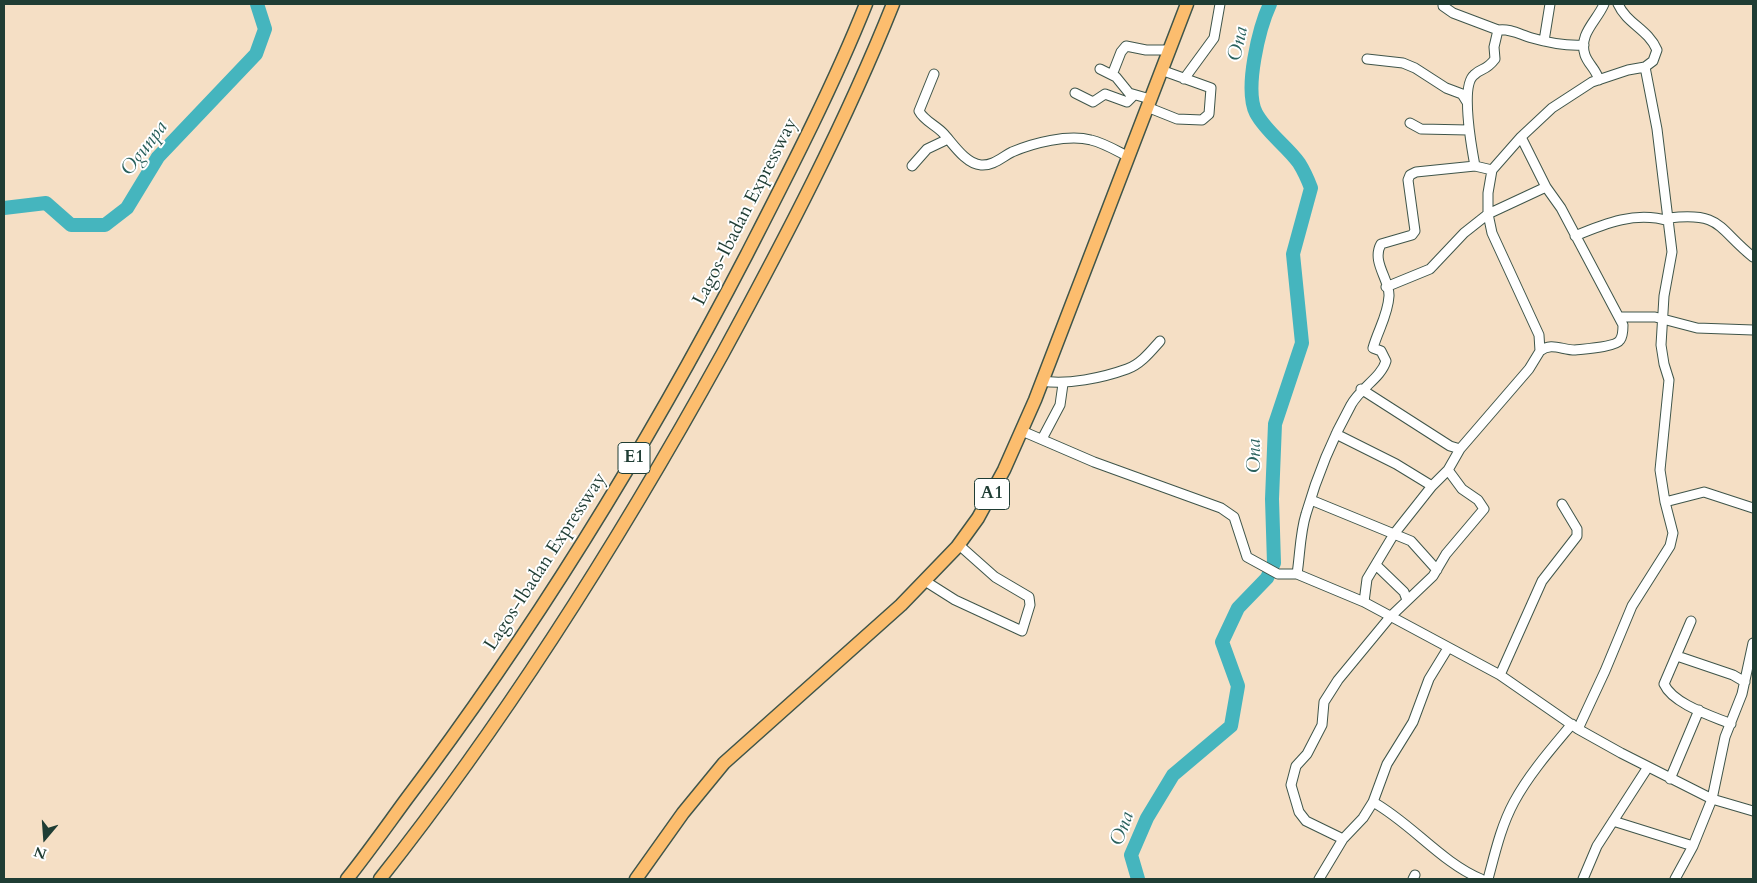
<!DOCTYPE html>
<html>
<head>
<meta charset="utf-8">
<style>
	body { margin:0 }
	#map { position:relative; width:1757px; height:883px; overflow:hidden; background:#f5dfc5; font-family:Cardo,serif }
	canvas { display:block }
	.frame { position:absolute; inset:0; border:5px solid #1f3d34; pointer-events:none }
	.north { position:absolute; left:20px; top:813px; width:50px; height:50px; -webkit-text-stroke:4px #fff; paint-order:stroke; rotate:198deg; font-size:14px; font-weight:700; line-height:20px; text-align:center; color:#1f3d34 }
	.north::after { content:''; display:block; margin:auto; width:18px; height:22px; background:#1f3d34; clip-path:polygon(50% 0,100% 100%,50% 72%,0 100%) }
</style>
</head>
<body>
<div id="map">
<canvas width="1757" height="883"></canvas>
<div class="frame"></div>
<div class="north">N</div>
</div>
<script>
const ctx = document.querySelector('canvas').getContext('2d');
ctx.lineJoin = 'round';
function trace(path, color, width, dash) { ctx.strokeStyle = color; ctx.lineWidth = width; ctx.lineCap = dash ? 'butt' : 'round'; ctx.setLineDash(dash || []); ctx.stroke(path); }
function drawText(font, color, halo, rows, align = 'center') {
  ctx.font = font + ' Cardo,serif'; ctx.lineWidth = 4; ctx.setLineDash([]); ctx.textBaseline = 'middle'; ctx.strokeStyle = halo; ctx.fillStyle = color; for (const [text, x, y, turn = 0] of rows) {
    ctx.save(); ctx.translate(x, y); ctx.rotate((+turn || 0) * Math.PI / 180); ctx.textAlign = isNaN(turn) ? turn : align; if (halo) ctx.strokeText(text, 0, 0); ctx.fillText(text, 0, 0); ctx.restore();
  }
}
const river = new Path2D(`
	M4,208L46,203L71,225H105L127,208L158,157L256,54L265,29L257,4
	M1138,879L1131,855L1147,818L1173,775L1231,726L1238,686L1222,642L1238,608L1267,578L1274,563L1272,499L1275,424L1302,343L1293,254L1311,188C1308,180 1304,171 1299,163C1287,146 1266,132 1256,113C1244,89 1259,28 1270,4`);
const minor = new Path2D(`
	M1443,4V6L1453,13L1498,30C1510,28 1521,35 1532,38C1549,43 1567,46 1584,45
	M1618,4C1627,24 1648,29 1657,50L1653,61L1645,67L1628,70L1592,82L1552,108L1521,137L1492,170L1488,193V214L1492,233L1539,335L1540,351L1529,369L1460,449L1448,470L1432,486L1394,534L1367,579L1364,602L1500,675L1578,729L1621,753L1712,799L1753,811
	M1544,41L1550,4
	M1367,59L1403,63L1415,68L1446,88L1462,94L1467,102
	M1100,69L1116,77L1129,93L1150,99
	M934,74L919,111C924,121 936,125 944,134C953,144 966,164 981,165C993,166 1002,157 1012,152C1033,143 1068,134 1091,140C1104,143 1117,151 1129,157
	M1112,75L1121,52L1126,46L1146,50H1169
	M1184,79L1214,38L1220,4
	M1599,80C1596,69 1588,64 1585,55C1578,34 1597,21 1604,4
	M1075,93L1093,102L1105,94L1127,102L1134,95
	M1147,107L1177,119L1202,120L1209,114L1211,88L1161,70
	M1410,123L1421,129L1468,130
	M1521,137L1546,187L1561,208L1623,325C1623,330 1623,336 1620,340C1616,347 1583,349 1575,350C1562,350 1551,342 1540,351
	M912,166L927,149L948,139
	M1475,166C1472,150 1460,86 1474,75C1482,67 1485,72 1495,59L1494,47L1498,30
	M1669,218C1722,212 1717,228 1753,257
	M1575,236C1606,223 1636,211 1669,221
	M1386,287L1430,269L1464,233L1488,214L1546,187
	M1621,317H1655L1697,328L1753,330
	M1042,381C1068,385 1102,378 1127,369C1141,364 1151,351 1160,341
	M1361,389L1450,446L1460,449
	M1022,431L1094,462L1221,508L1234,517L1247,557L1278,574H1297C1300,555 1300,533 1306,514C1317,476 1332,439 1351,405C1360,388 1381,378 1386,361L1381,351L1373,348C1378,330 1388,315 1389,296C1390,280 1371,262 1381,244L1412,235L1415,231L1408,180L1410,175L1416,172L1475,166L1492,170
	M1336,434L1396,464L1432,486
	M1042,439L1060,405L1063,384
	M1311,500L1411,541L1437,570
	M1665,502L1704,492L1753,508
	M1376,565L1404,592L1407,600
	M1297,574L1364,602
	M925,581L955,600L1022,631L1030,605L1029,597L995,577L959,545
	M1691,621L1664,684C1673,704 1712,716 1731,724
	M1677,656L1733,675L1745,682
	M1500,675L1542,581L1577,536V529L1562,504
	M1578,729L1605,671L1632,606L1670,546L1673,533L1665,502L1660,470L1669,380L1664,364L1661,345L1664,296L1672,252L1657,129L1645,67
	M1670,779L1699,710
	M1373,802C1411,823 1442,863 1481,879
	M1613,821L1693,846
	M1343,839L1306,821L1299,812L1291,785L1296,766L1307,754L1322,725L1324,702L1338,680L1390,617L1433,576L1446,554L1484,509L1478,500L1462,489L1448,470
	M1319,879L1343,839L1363,818L1373,802L1387,764L1413,722L1429,679L1448,648
	M1413,879L1415,875
	M1488,879C1495,853 1501,826 1514,802C1529,774 1552,748 1572,724
	M1583,879L1597,846L1648,767
	M1675,879L1693,846L1712,799L1725,737L1742,694L1753,643`);
const highway = new Path2D(`
	M347,879C367,854 386,827 405,801C535,629 648,445 747,254C789,172 832,89 866,4
	M380,879C510,715 622,536 723,353C785,239 845,124 893,4
	M636,879L683,813L724,763L901,605L957,547L978,518L1004,470L1035,400L1187,4`);
const shields = [
	[634,458,32],
	[992,494,35]
];
const shieldNames = [
	["E1",634,458],
	["A1",992,494]
];
const streetNames = [
	["Lagos-Ibadan Expressway",746,212,-63],
	["Lagos-Ibadan Expressway",546,562,-57]
];
const waterNames = [
	["Ona",1239,44,-78],
	["Ogunpa",145,149,-53],
	["Ona",1255,456,-90],
	["Ona",1123,829,-70]
];
trace(river, '#45b5be', 14);
trace(minor, '#3f554a', 11);
trace(highway, '#3f554a', 15);
trace(minor, '#fff', 9);
trace(highway, '#fcbd6e', 12);
for (const [x, y, w] of shields) { const box = new Path2D(); box.roundRect(x - w / 2, y - 15.5, w, 31, 4); ctx.fillStyle = '#fff'; ctx.fill(box); trace(box, '#1f3d34', 1); }
drawText('bold 18px', '#1f3d34', null, shieldNames);
drawText('19px', '#1f3d34', '#fff', streetNames);
drawText('italic 20px', '#2a615d', '#fff', waterNames);
</script>
</body>
</html>
